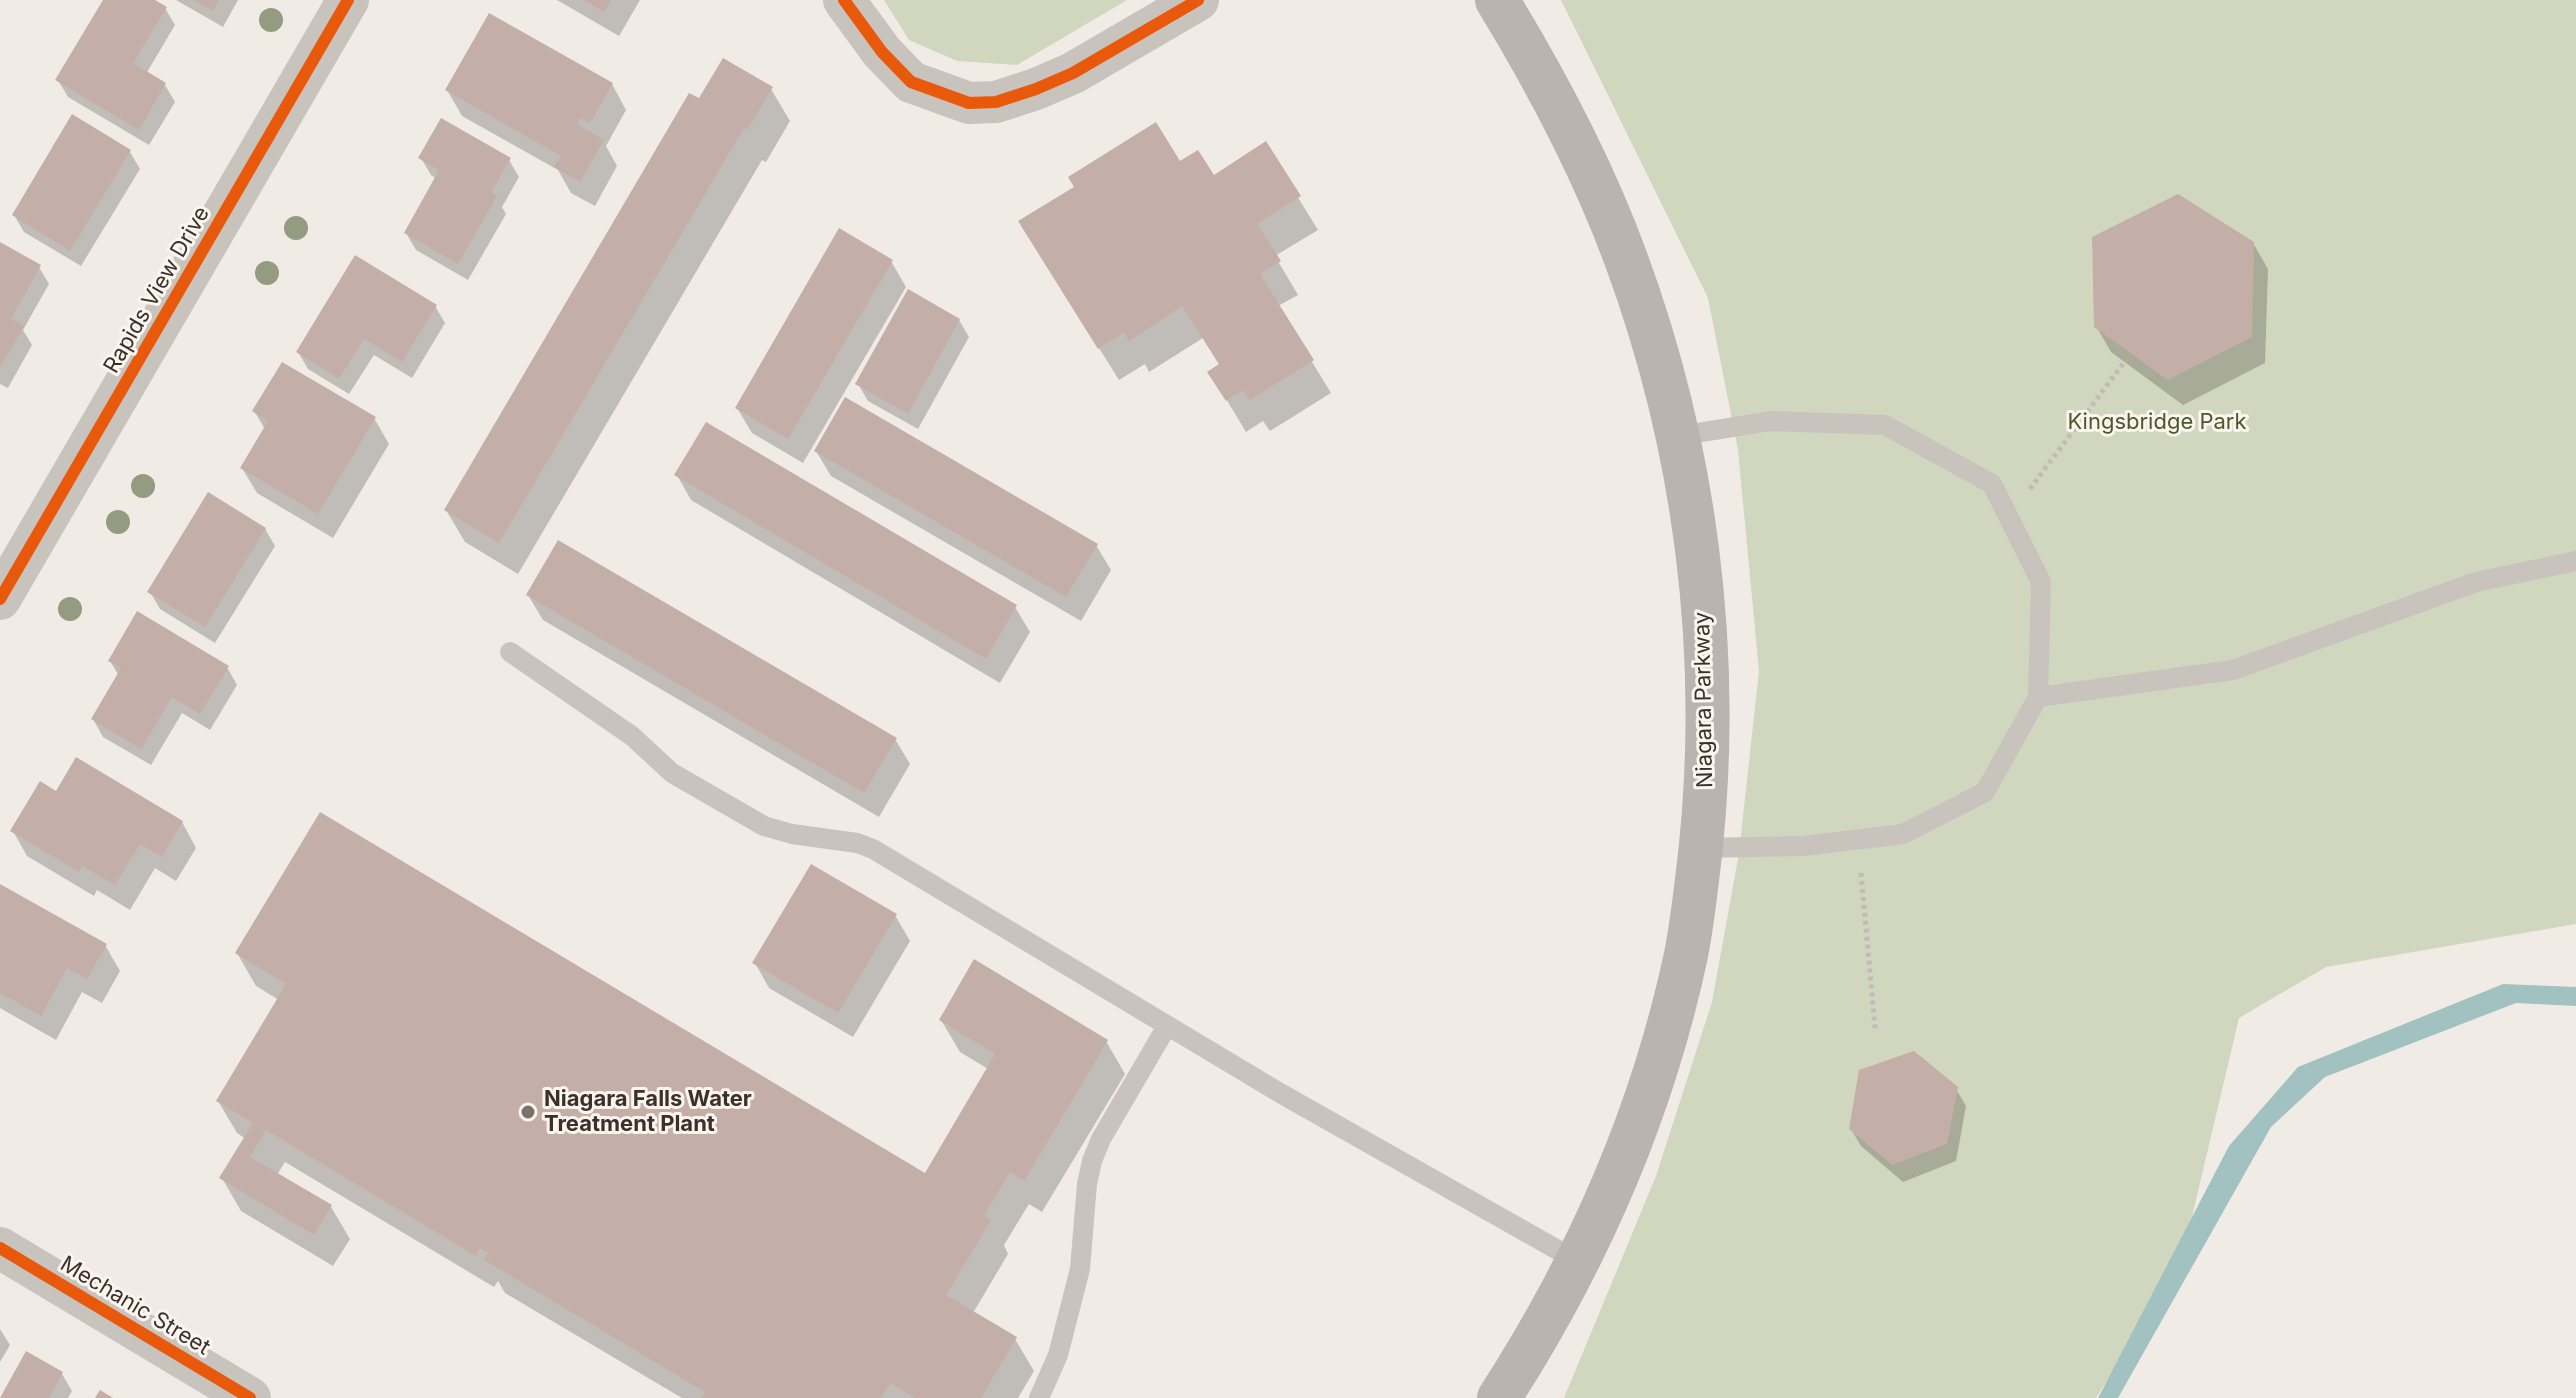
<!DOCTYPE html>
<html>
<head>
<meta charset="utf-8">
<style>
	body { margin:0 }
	canvas { display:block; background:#f0ebe5 }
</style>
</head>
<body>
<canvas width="2576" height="1398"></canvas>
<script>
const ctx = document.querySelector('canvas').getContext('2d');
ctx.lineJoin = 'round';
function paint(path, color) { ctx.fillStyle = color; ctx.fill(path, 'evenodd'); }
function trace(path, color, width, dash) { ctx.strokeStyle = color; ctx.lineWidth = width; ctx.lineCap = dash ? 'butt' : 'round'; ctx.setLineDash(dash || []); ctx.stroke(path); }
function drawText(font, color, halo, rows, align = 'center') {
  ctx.font = font + ' Inter,sans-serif'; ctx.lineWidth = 6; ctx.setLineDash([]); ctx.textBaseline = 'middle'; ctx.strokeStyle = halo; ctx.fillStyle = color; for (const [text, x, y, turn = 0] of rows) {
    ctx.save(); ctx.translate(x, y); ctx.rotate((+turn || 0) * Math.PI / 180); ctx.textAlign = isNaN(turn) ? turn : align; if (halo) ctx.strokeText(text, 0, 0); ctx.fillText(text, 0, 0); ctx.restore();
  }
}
const green = new Path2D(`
	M884,0H1127L1017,65L957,61L909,40Z
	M1561,0H2576V924L2326,967L2239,1018L2182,1259L2096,1398H1564L1656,1176L1712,1002L1739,853L1759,671L1738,450L1708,298Z`);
const water = new Path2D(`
	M2503,984L2576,987V1006L2516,1003L2325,1077L2271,1127L2118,1398H2098L2229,1146L2298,1067Z`);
const shadow = new Path2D(`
	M105,0H151L165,8L175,25L146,74L165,85L175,102L149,145L68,97L58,80Z
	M176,0H238L223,27Z
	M557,0H640L619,36Z
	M612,84L626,110L606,146L617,166L595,206L571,193L558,170L462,116L447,90Z
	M771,89L790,121L766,162L762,160L518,574L465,542L446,510L700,101Z
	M1265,144L1318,230L1275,256L1298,295L1278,306L1331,393L1270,431L1263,421L1246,432L1210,372L1220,366L1203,338L1149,372L1145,364L1119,380L1040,254L1179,164L1213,178Z
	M130,152L140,169L81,266L24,232L14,215Z
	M421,158L509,160L519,177L502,207L506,214L468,280L416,250L406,233L437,179L431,175Z
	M2253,243L2268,269L2265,363L2183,405L2111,352L2096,326Z
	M0,245L39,267L49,284L23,330L32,345L8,388L0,384Z
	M891,261L906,287L803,463L752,433L737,408Z
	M435,306L445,323L412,378L374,355L349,394L308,369L298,352Z
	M959,320L969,337L918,429L868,401L858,384Z
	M254,411L374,418L389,444L333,538L257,493L242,468L265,429Z
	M816,451L1096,545L1111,570L1081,621L831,476Z
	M677,475L1015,607L1030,632L1000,683L691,500Z
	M265,529L275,546L215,643L160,609L150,592Z
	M528,595L895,739L910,764L879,817L543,620Z
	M110,661L227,667L237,685L210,730L182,713L151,765L103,737L93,719L119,676Z
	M57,793L182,822L196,848L176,881L155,868L130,910L97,890L94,896L27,856L13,831Z
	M0,887L105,945L120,971L102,1003L82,992L56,1040L0,1008Z
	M895,915L910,941L853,1037L769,988L755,963Z
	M237,953L925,1175L988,1069L960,1052L941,1020L1106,1041L1125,1074L1042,1212L1029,1204L1004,1245L1008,1254L973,1313L1015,1339L1034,1371L1018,1398H682L505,1293L498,1281L494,1287L285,1162L277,1175L331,1207L350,1239L333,1266L241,1211L222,1178L246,1139L237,1133L218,1101L279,1000L256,986Z
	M1956,1089L1966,1106L1956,1161L1903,1182L1861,1146L1851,1129Z
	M0,1329L10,1345L0,1362Z
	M62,1374L72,1391L68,1398H2Z`);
const building = new Path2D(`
	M103,0H155L167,7L133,63L166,83L139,130L55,80Z
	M194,0H219L213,11Z
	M584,0H611L604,12Z
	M489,13L613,83L590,123L580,118L577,124L604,140L580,182L554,167L561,156L445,90Z
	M723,58L773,87L747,130L744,128L499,543L444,510L689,93L699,98Z
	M72,114L131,150L70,251L12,215Z
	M441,118L511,158L491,192L497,196L458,264L404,233L439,170L418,158Z
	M1156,122L1180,161L1198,150L1214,175L1266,141L1301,196L1257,224L1281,261L1260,274L1314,360L1250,400L1243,390L1226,401L1207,372L1219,364L1182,306L1129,341L1124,333L1098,349L1018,221L1074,187L1068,177Z
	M2178,194L2254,242L2252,337L2168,380L2094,327L2092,237Z
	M839,228L893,260L788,439L735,408Z
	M0,242L41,265L11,319L24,326L0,368Z
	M355,255L437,305L402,362L364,339L339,379L296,352Z
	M908,289L960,319L908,414L855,384Z
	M282,362L376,417L318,514L240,468L268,421L252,411Z
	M845,397L1098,544L1066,597L814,451Z
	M706,422L1017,605L986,659L674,475Z
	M208,492L266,528L205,627L147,592Z
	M558,540L897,738L864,793L526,595Z
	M137,611L229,666L200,714L172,697L141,749L91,719L121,668L108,661Z
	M76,757L183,821L162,857L140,844L115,885L82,866L79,872L10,831L40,781L56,791Z
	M320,812L925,1173L995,1054L939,1020L974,959L1108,1040L1024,1181L1010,1172L984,1215L991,1220L946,1295L1017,1337L981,1398H915L890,1383L881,1398H701L705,1392L484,1260L488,1253L480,1248L476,1256L266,1130L250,1157L332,1205L314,1235L219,1178L253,1123L216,1101L286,984L235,953Z
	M811,864L897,914L838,1013L752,963Z
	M0,884L107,944L87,979L67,968L41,1016L0,993Z
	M1914,1051L1958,1087L1947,1144L1892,1165L1849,1129L1859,1070Z
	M26,1351L63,1372L49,1398H0Z
	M100,1390L113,1398H95Z`);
const path = new Path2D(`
	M2030,489L2125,361
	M1861,873L1875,1028`);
const service = new Path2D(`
	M1678,436L1771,421L1885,425L1992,484L2041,582L2038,697L1985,792L1903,834L1803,846L1700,848
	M510,652L632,736L672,773L764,826L792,834L857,843L873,849L1280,1093L1579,1262
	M2038,697L2233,670L2476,582L2576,561
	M1039,1398L1058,1355L1080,1269L1087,1184L1092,1161L1101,1139L1167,1026`);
const minor = new Path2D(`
	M844,0L882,52L911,82L969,103L996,102L1036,89L1073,73L1198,0
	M0,599L348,0
	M0,1248L250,1398`);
const secondary = new Path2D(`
	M1497,0C1547,82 1593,169 1626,259C1695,446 1721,647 1701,845C1697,881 1693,919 1686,955C1652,1114 1587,1262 1499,1398`);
const cycleway = new Path2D(`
	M844,0L882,52L911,82L969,103L996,102L1036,89L1073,73L1198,0
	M0,599L348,0
	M0,1248L250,1398`);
const trees = [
	[271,20],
	[296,228],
	[267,273],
	[143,486],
	[118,522],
	[70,609]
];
const markers = [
	[528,1112,8,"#7a716c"]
];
const streetNames = [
	["Rapids View Drive",157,290,-60],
	["Niagara Parkway",1704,700,-91],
	["Mechanic Street",135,1306,31]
];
const parkNames = [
	["Kingsbridge Park",2157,422]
];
const poiNames = [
	["Niagara Falls Water",544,1099],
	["Treatment Plant",544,1124]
];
paint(green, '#d1d6bf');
paint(water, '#a1c2c1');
paint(shadow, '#0003');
paint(building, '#c3afa7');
trace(path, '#c2bbb6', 5, [4, 4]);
trace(service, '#c9c3be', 20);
trace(minor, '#c9c3be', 42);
trace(secondary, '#bab3ae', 44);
trace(cycleway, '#e8590c', 12);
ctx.fillStyle = '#959b80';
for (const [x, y] of trees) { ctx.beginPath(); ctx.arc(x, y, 12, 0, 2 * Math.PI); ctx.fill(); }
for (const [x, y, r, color] of markers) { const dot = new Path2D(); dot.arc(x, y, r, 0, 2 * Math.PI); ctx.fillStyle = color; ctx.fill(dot); trace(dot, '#fbf5ee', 3); }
drawText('22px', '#3b302b', '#fbf5ee', streetNames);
drawText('22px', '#4a5a2e', '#fbf5ee', parkNames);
drawText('bold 22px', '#3b302b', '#fbf5ee', poiNames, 'left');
</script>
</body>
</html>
